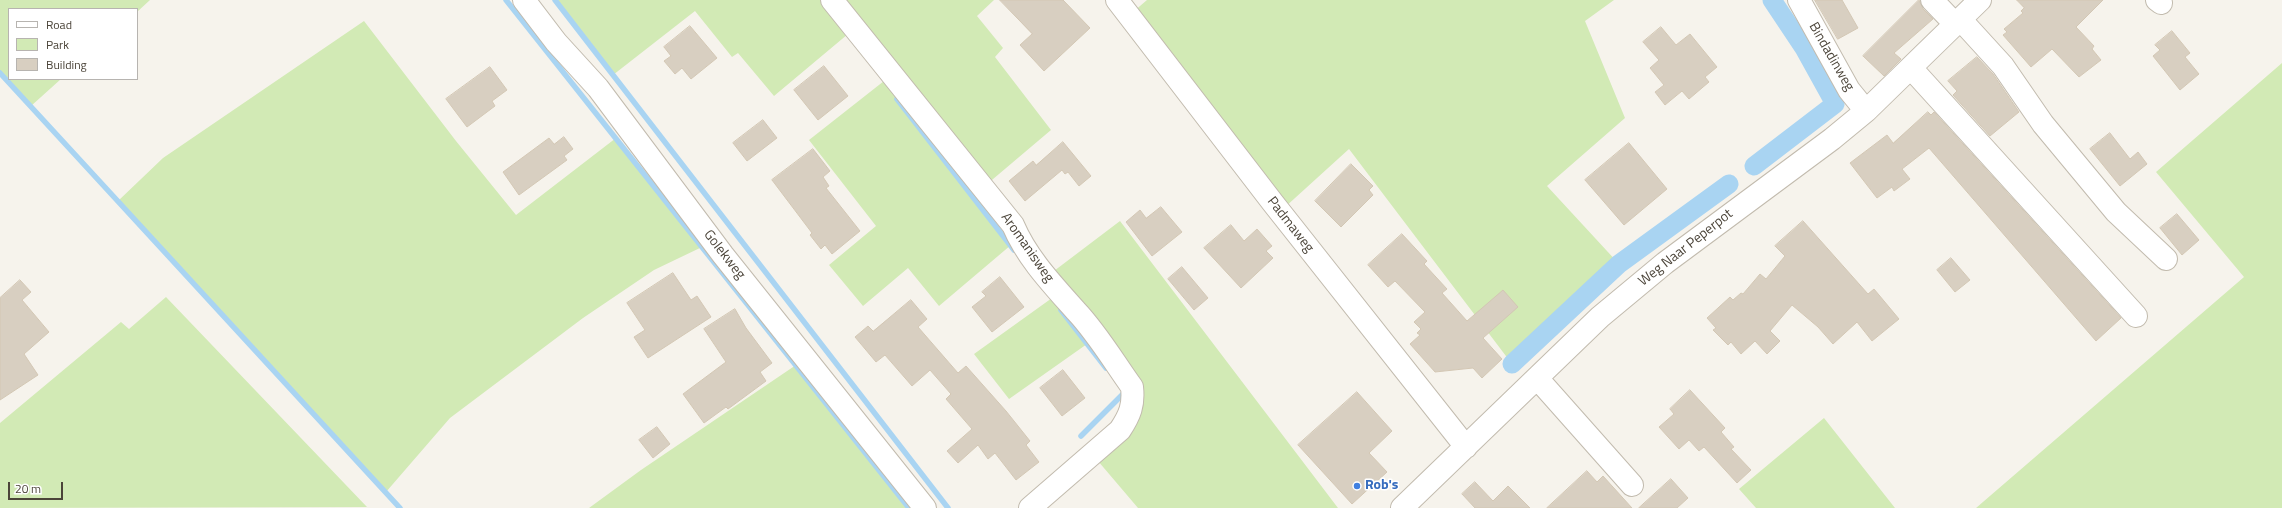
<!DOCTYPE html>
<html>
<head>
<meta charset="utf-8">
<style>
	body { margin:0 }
	#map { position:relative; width:2282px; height:508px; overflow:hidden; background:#f6f3ec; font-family:"Titillium Web",sans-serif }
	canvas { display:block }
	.legend { position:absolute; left:8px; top:8px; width:130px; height:72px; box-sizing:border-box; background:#fff; border:1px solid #b7b4b0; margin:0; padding:5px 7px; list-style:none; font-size:12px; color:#4b4439 }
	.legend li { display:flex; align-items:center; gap:8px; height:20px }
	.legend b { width:20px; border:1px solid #b7b4b0 }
	.scale { position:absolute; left:8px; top:482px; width:55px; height:18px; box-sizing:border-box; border:2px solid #4b4439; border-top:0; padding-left:5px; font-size:12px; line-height:14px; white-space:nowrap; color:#4b4439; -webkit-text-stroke:3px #fff; paint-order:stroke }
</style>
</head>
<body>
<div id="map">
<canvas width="2282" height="508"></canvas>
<ul class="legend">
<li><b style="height:5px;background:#fff"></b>Road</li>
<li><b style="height:11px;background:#d2eab5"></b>Park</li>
<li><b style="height:11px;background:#d8cfc1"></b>Building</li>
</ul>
<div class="scale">20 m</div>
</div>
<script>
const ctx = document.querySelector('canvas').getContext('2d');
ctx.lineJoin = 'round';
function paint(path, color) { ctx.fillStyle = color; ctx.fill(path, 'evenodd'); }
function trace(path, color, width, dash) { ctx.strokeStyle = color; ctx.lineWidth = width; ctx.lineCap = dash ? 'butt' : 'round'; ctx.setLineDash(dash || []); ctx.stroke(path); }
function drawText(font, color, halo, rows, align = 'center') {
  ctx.font = font + ' "Titillium Web",sans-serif'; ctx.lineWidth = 3; ctx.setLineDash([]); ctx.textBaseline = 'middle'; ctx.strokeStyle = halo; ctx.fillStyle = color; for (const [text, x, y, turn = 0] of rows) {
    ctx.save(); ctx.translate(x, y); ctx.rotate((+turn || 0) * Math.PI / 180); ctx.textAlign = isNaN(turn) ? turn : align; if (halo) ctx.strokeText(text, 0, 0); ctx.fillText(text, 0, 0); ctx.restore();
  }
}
const green = new Path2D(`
	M0,0H150L137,12V9H9V79H61L31,106L0,73Z
	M555,0H821L848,34L774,96L738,53L732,57L695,11L613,75Z
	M838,0H994L977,16L1003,48L995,57L1051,130L986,185Z
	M1147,0H1614L1585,21L1625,118L1547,186L1619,264L1512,364L1349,149L1284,208L1133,12Z
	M364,21L456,141L516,215L616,138L702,247L654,270L583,318L450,418L386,492L118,201L163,158Z
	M2282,63V508H1976L2244,277L2156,172Z
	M884,81L1011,245L939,306L908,268L863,306L829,265L876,226L809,140Z
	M1120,221L1338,508H1138L1098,461L1139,401L1050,274Z
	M166,297L367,507L0,508V423L121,322L129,329Z
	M1052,298L1087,344L1009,399L974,354Z
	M796,365L909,508H589L641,470Z
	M1824,418L1895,508H1756L1739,489Z`);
const stream = new Path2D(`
	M506,0L909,508
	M555,0L948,508
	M0,73L400,508
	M897,99L1014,250
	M1061,310L1106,368
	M1081,436L1125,392L1124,391`);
const canal = new Path2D(`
	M1754,166L1835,104L1804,48L1772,0
	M1512,364L1619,264L1729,184`);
const building = new Path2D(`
	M1000,0H1063L1090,28L1044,71L1020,45L1032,34Z
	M1815,0H1842L1858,28L1838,39Z
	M1919,0L1923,9L1933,19L1894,53L1901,59L1884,76L1863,56Z
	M2017,0H2103L2076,27L2094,46L2092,49L2101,60L2079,77L2052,49L2031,67L2003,35L2007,32L2004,29L2023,13L2021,11L2024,8Z
	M690,26L717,58L691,79L682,68L675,74L664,61L671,56L664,47Z
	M1661,27L1676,45L1690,34L1717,67L1705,77L1709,82L1689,99L1682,91L1665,105L1655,92L1664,85L1650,68L1659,60L1643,42Z
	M2172,31L2190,53L2185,57L2199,74L2180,90L2153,56L2160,50L2155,45Z
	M1977,57L1993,74L2019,112L1990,136L1953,95L1957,91L1948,81Z
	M824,66L848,96L818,120L794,90Z
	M490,67L507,90L492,101L495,106L467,127L446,99Z
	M1928,112L1931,115L1934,112L2121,318L2096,341L1929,148L1902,169L1910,179L1894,191L1892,187L1877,198L1850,163L1887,135L1893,143Z
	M763,120L777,138L747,161L733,143Z
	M2110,133L2130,159L2138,152L2147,164L2120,186L2090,149Z
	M564,137L573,149L564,156L567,160L519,195L503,172L549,138L554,144Z
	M1063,142L1091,176L1079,186L1068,172L1065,174L1062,170L1025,201L1009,181L1033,161L1036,165Z
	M1629,143L1667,189L1624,225L1585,180Z
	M813,149L830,171L823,177L829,186L826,188L860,231L832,254L825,245L821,249L810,235L812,233L772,180Z
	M1351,164L1373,186L1369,190L1373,195L1341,227L1315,201Z
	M1161,207L1182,232L1152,256L1126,222L1140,210L1146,218Z
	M2177,214L2199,240L2182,255L2160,228Z
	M1803,221L1868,294L1874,289L1899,319L1872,341L1857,322L1833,344L1818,327L1792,305L1770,331L1780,341L1767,354L1755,341L1741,354L1731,342L1728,345L1713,330L1716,328L1707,318L1730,297L1733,300L1741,293L1743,294L1760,274L1766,279L1785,256L1775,246Z
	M1231,225L1244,241L1257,229L1272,246L1266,251L1273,258L1241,288L1204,248Z
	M1402,234L1427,261L1424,264L1447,289L1442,293L1467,321L1503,290L1518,307L1483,338L1502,359L1482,378L1473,368L1435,372L1410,344L1420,335L1417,333L1421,329L1414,322L1425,312L1395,281L1388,287L1368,265Z
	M1951,258L1970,280L1955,292L1937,270Z
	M1182,267L1208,298L1194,310L1168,279Z
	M673,273L691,300L697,296L711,317L648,358L634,337L645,330L627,303Z
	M1000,277L1024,307L992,332L972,307L986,296L982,292Z
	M20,280L31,292L22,300L49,332L24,354L38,375L0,400V298Z
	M911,300L927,319L918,327L958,373L966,366L1006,411L1030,441L1026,445L1039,462L1016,480L995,453L988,459L978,445L958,463L947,451L972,429L946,399L951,394L930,370L912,386L885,355L876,362L855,337L868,326L873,331Z
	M735,309L746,328L772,363L760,372L766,381L728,409L726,407L704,423L683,394L726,362L704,329Z
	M1063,370L1085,398L1062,416L1040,388Z
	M1690,390L1725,428L1721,432L1734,447L1731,449L1751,470L1737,483L1704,447L1699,451L1689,440L1679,449L1659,427L1674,414L1670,409Z
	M1357,392L1392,431L1369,453L1387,472L1352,504L1298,445Z
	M657,427L670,444L653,458L639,440Z
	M1587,471L1597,482L1603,476L1632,508H1547Z
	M1671,479L1688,498L1677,508H1639Z
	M1475,482L1493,501L1508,486L1530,508H1475L1462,494Z`);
const minor = new Path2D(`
	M524,0L556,42L598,88L723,255L925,508
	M832,0L1013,225C1027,258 1052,284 1076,311C1097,333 1114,362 1132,387C1134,405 1130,415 1120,430L1030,508
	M1117,0L1273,203L1466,447
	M1799,0L1849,90L1866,111
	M1932,0L1956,25
	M2157,0L2161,3
	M1961,20L2003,66L2043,124L2116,212L2166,259
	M1911,68L2136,316
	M1537,378L1632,485
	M1402,508L1600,317L1665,263L1832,139L1866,111L1980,0`);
const markers = [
	[1357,486,4,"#3f7fe0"]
];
const streetNames = [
	["Bindadinweg",1831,57,60],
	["Padmaweg",1290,225,52],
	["Aromanisweg",1027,248,55],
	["Weg Naar Peperpot",1686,248,-38],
	["Golekweg",724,255,52]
];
const shopNames = [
	["Rob's",1365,486]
];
paint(green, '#d2eab5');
trace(stream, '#a9d4f2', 5.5);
trace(canal, '#a9d4f2', 19);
paint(building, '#d8cfc1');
trace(building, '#d3c7b4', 1);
trace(minor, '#c2bbae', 24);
trace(minor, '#fff', 22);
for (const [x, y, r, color] of markers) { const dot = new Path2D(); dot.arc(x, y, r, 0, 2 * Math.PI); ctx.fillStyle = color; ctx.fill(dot); trace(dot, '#fff', 1.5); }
drawText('14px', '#4b4439', '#fff', streetNames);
drawText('bold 14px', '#366cbe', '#fff', shopNames, 'left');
</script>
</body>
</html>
